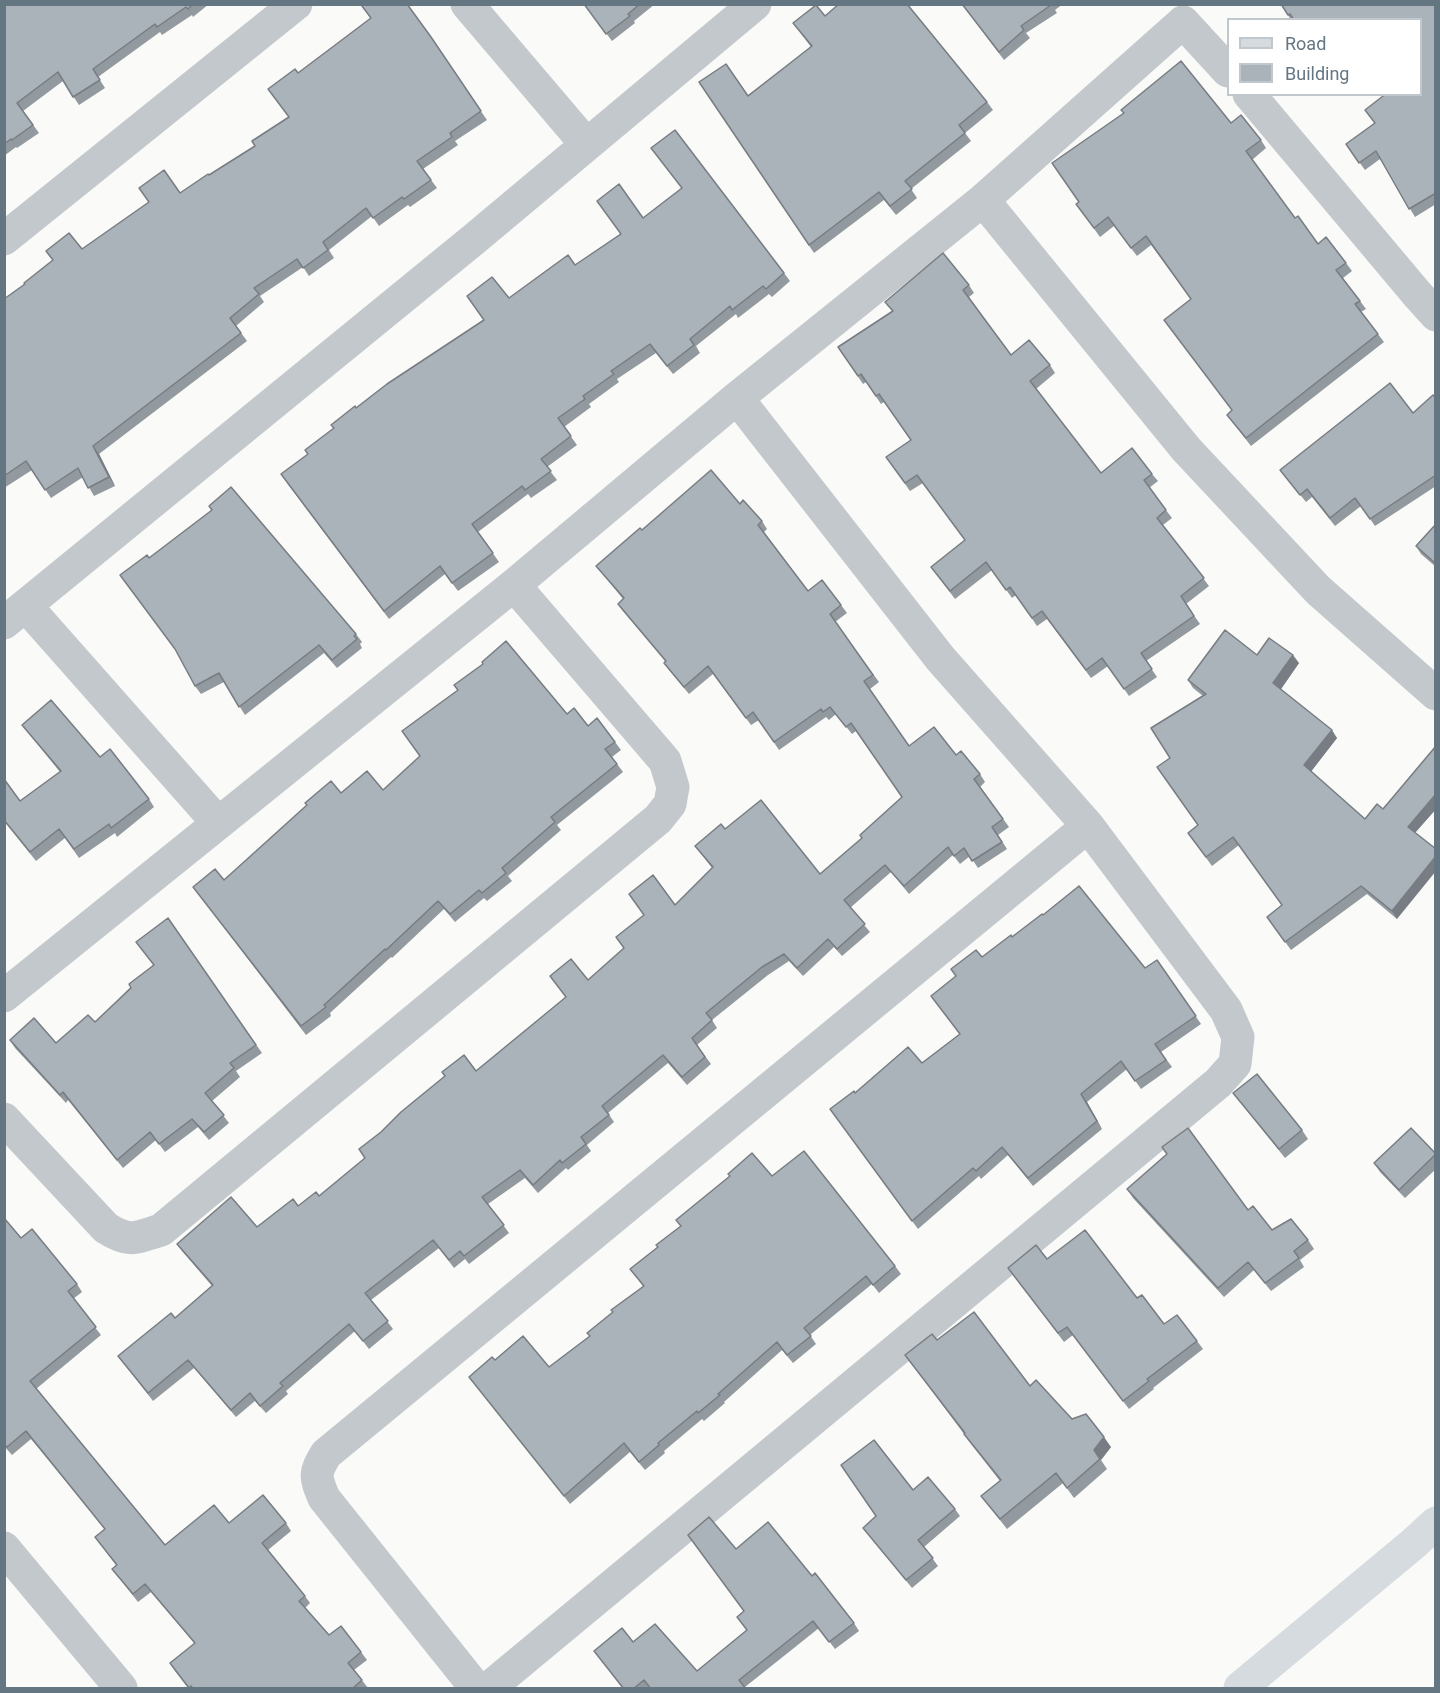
<!DOCTYPE html>
<html>
<head>
<meta charset="utf-8">
<style>
	body { margin:0 }
	#map { position:relative; width:1440px; height:1693px; overflow:hidden; background:#fafaf8; font-family:Roboto,sans-serif }
	canvas { display:block }
	.frame { position:absolute; inset:0; border:6px solid #657683; pointer-events:none }
	.legend { position:absolute; left:1227px; top:18px; width:195px; height:78px; box-sizing:border-box; background:#fff; border:2px solid #c1c8cd; margin:0; padding:8px 10px; list-style:none; font-size:18px; color:#657683 }
	.legend li { display:flex; align-items:center; gap:12px; height:30px }
	.legend b { width:30px; border:2px solid #c1c8cd }
</style>
</head>
<body>
<div id="map">
<canvas width="1440" height="1693"></canvas>
<div class="frame"></div>
<ul class="legend">
<li><b style="height:8px;background:#d6dbdf"></b>Road</li>
<li><b style="height:16px;background:#aab3b9"></b>Building</li>
</ul>
</div>
<script>
const ctx = document.querySelector('canvas').getContext('2d');
ctx.lineJoin = 'round';
function trace(path, color, width, dash) { ctx.strokeStyle = color; ctx.lineWidth = width; ctx.lineCap = dash ? 'butt' : 'round'; ctx.setLineDash(dash || []); ctx.stroke(path); }
function paint(path, color) { ctx.fillStyle = color; ctx.fill(path, 'evenodd'); }
const street = new Path2D(`
	M467,4L586,144
	M1249,94L1417,294L1436,315
	M983,200L1186,449L1318,590L1436,694
	M4,239L296,4
	M26,606L218,823
	M4,623L473,240L755,4
	M4,996L514,585L737,398L983,200L1183,22L1228,71
	M4,1119L106,1228C130,1243 135,1238 161,1230L658,819L670,804L673,787L665,761L514,585
	M4,1548L121,1688
	M476,1688L324,1498C315,1476 314,1474 326,1454L1088,826
	M489,1688L1218,1083L1235,1064L1238,1037L1226,1010L1088,826L940,658L737,398`);
const secondary = new Path2D(`
	M1240,1688L1413,1544L1436,1523`);
const wall = new Path2D(`
	M4,4H209L193,17L192,15L162,35L160,32L98,77L105,88L79,105L63,81L23,111L39,133L17,148L16,147L4,156Z
	M407,4L487,120L455,141L458,145L423,169L437,188L410,207L408,205L379,226L372,216L329,250L334,258L309,276L303,267L260,296L264,302L236,326L247,341L99,454L115,486L94,496L83,477L51,498L32,470L4,488V299L25,284L82,249L180,193L255,146L288,117L298,73Z
	M584,4H655L634,21L635,23L612,41Z
	M962,4H1063L1055,10L1057,13L1026,33L1030,38L1004,60Z
	M1281,4H1436V204L1415,217L1380,159L1365,170L1346,144L1375,123L1382,97L1420,20H1291Z
	M825,16L987,102L993,110L965,133L971,141L911,189L917,198L896,215L884,200L814,253L699,82L748,95L811,47L793,23Z
	M1231,123L1261,140L1266,148L1252,160L1295,218L1318,244L1346,263L1352,271L1343,278L1366,309L1361,312L1384,342L1251,446L1227,415L1232,411L1191,299L1151,245L1137,256L1114,226L1100,237L1076,204Z
	M643,218L784,273L790,281L772,297L769,294L738,318L736,314L696,346L700,353L673,374L656,353L617,379L619,382L589,404L591,407L564,427L577,445L547,467L557,480L531,498L528,494L478,532L499,562L458,591L445,574L389,619L287,483L334,429L356,408L484,320L509,298L575,265Z
	M969,285L974,293L969,297L1011,355L1050,365L1055,373L1036,389L1101,473L1152,474L1158,481L1149,488L1172,518L1163,525L1209,586L1186,604L1200,624L1146,661L1157,677L1129,696L1108,666L1091,678L1047,619L1037,626L1016,595L1012,598L992,570L955,599L931,567L965,540L923,483L910,491L886,457L911,440L884,402L881,404L866,382L863,384L838,347L892,311L885,302Z
	M1436,398V486L1375,526L1361,506L1335,526L1312,497L1306,502L1280,470L1413,413Z
	M740,504L762,521L767,529L764,532L808,591L841,605L847,613L835,622L879,682L870,689L909,746L956,755L980,774L985,782L980,787L1009,827L998,835L1007,849L978,868L970,856L960,864L953,855L909,894L891,872L850,908L870,932L842,956L834,947L803,976L789,961L768,975L712,1020L717,1028L697,1045L711,1064L687,1085L668,1063L608,1113L614,1122L587,1145L591,1151L568,1170L566,1168L538,1193L525,1178L488,1204L509,1233L469,1264L465,1259L454,1268L439,1248L371,1300L393,1329L369,1349L355,1331L286,1391L288,1394L266,1413L255,1401L236,1417L194,1368L153,1401L118,1356L175,1318L212,1286L182,1251L177,1244L257,1227L319,1196L476,1071L566,997L550,976L588,980L624,948L616,937L675,905L712,868L695,846L725,829L820,874L862,838L902,797L856,731L852,734L836,714L829,720L826,717L779,750L759,720L751,725L713,674L689,694L669,670L664,663L665,661L623,611L618,604L623,599L596,566L642,530Z
	M209,506L356,634L362,642L360,644L362,648L337,668L324,653L245,715L224,682L201,694L195,686L149,558L212,510Z
	M1436,524V567L1421,554L1416,546Z
	M1257,655L1299,663L1281,689L1337,738L1311,771L1365,819L1383,809L1436,746V809L1415,833L1397,919L1367,894L1291,950L1267,917L1282,905L1239,845L1212,866L1188,833L1198,825L1170,758L1203,696L1193,688L1188,680Z
	M567,714L615,742L621,750L612,757L623,772L557,825L561,830L508,876L512,881L487,901L484,898L455,922L444,909L392,958L391,957L330,1013L331,1016L306,1035L193,887L224,880L341,793L383,790Z
	M22,725L100,757L149,799L154,807L117,837L115,833L79,858L65,838L36,861L4,821V779L20,801L60,772Z
	M1043,915L1145,968L1157,960L1201,1024L1161,1052L1172,1067L1141,1089L1127,1069L1087,1102L1102,1129L1033,1186L1008,1155L981,1179L979,1176L918,1229L830,1109L855,1093L922,1063L960,1034L931,996L982,957Z
	M168,918L262,1053L236,1071L240,1077L212,1101L229,1123L209,1140L198,1127L165,1152L156,1140L123,1168L68,1100L66,1103L15,1048L10,1040L56,1043L95,1022L153,965Z
	M1233,1093L1302,1130L1308,1139L1285,1158Z
	M1167,1154L1248,1210L1272,1230L1308,1240L1314,1249L1300,1260L1304,1267L1271,1291L1254,1270L1224,1297L1133,1198L1127,1189Z
	M1436,1154V1169L1405,1198L1380,1172L1374,1163Z
	M772,1176L895,1266L901,1274L879,1293L872,1284L810,1335L816,1344L793,1363L782,1350L724,1402L725,1403L704,1421L702,1419L664,1451L665,1453L645,1470L630,1452L570,1504L469,1377L495,1360L549,1367L590,1336L613,1312L643,1286L630,1269L658,1247L681,1226L676,1220Z
	M4,1218L21,1238L77,1284L82,1292L73,1299L101,1335L36,1389L165,1545L229,1523H286L291,1531L268,1550L305,1596L310,1603L305,1608L329,1635L361,1652L367,1660L354,1670L368,1688L367,1689H189L175,1671L170,1663L195,1644L151,1592L138,1602L112,1569L116,1565L95,1537L105,1529L31,1439L12,1455L4,1446Z
	M1047,1259L1137,1298L1164,1324L1197,1341L1203,1349L1153,1388L1154,1389L1129,1409L1073,1335L1064,1342L1008,1268Z
	M937,1340L1030,1386L1072,1419L1111,1447L1101,1460L1107,1469L1074,1498L1063,1483L1007,1529L981,1496L1000,1481L971,1444L964,1434L905,1355Z
	M913,1490L955,1509L960,1516L924,1547L938,1566L912,1588L863,1528L876,1516Z
	M736,1549L812,1576L854,1623L859,1631L835,1649L819,1628L745,1687L746,1689H623L594,1651L633,1642L697,1671L747,1630L737,1617L744,1611Z`);
const shadedWall = new Path2D(`
	M93,446L99,454L115,486L109,477Z
	M1293,655L1299,663L1279,692L1273,683Z
	M1332,730L1337,738L1310,773L1304,765Z
	M1436,794V809L1413,835L1408,827Z
	M1436,856V871L1397,919L1392,911Z
	M1081,1094L1087,1102L1102,1129L1097,1121Z
	M1104,1437L1111,1447L1101,1460L1094,1450Z`);
const building = new Path2D(`
	M4,4H193L188,9L186,7L157,27L155,24L93,69L100,80L73,97L58,72L17,103L33,125L12,140L11,139L4,144Z
	M364,4H407L431,37L481,111L450,133L452,137L417,161L431,180L404,199L402,197L373,218L366,208L323,242L328,250L303,268L297,259L254,288L259,294L230,318L241,333L93,446L109,477L88,488L78,468L45,490L26,461L4,476V299L25,284L24,283L53,260L46,251L69,233L82,249L149,202L139,188L164,170L180,193L208,174L209,175L255,146L252,141L289,117L268,89L295,69L298,73L371,18L362,6Z
	M584,4H640L628,14L630,16L606,34Z
	M839,4H907L987,102L959,125L965,133L905,181L912,189L890,206L879,192L809,245L699,82L726,64L748,96L812,46L793,23L816,5L825,16Z
	M962,4H1051V5L1021,26L1024,30L999,52Z
	M1281,4H1436V193L1409,209L1376,151L1359,163L1346,144L1375,123L1365,110L1383,96L1381,94H1420V20H1294L1290,14L1288,15Z
	M1181,61L1231,123L1241,115L1261,140L1246,151L1295,218L1298,216L1318,244L1326,237L1346,263L1336,270L1360,301L1355,304L1378,334L1246,438L1227,415L1232,410L1164,320L1191,299L1146,236L1131,248L1108,217L1094,228L1076,204L1079,202L1052,163L1124,113L1121,110Z
	M675,130L784,273L766,289L763,286L732,310L730,306L690,339L694,345L667,366L650,344L611,371L614,374L583,396L585,399L558,418L571,436L541,459L551,471L525,490L522,486L472,524L493,553L452,583L440,566L384,611L281,474L308,454L305,450L334,428L331,425L355,406L356,408L387,384L484,320L467,296L492,277L509,298L568,255L575,265L621,234L597,201L619,184L643,218L682,188L651,148Z
	M943,253L969,285L963,290L1011,355L1029,340L1050,365L1030,381L1101,473L1132,448L1152,474L1144,480L1166,510L1157,518L1204,578L1181,596L1194,616L1141,653L1152,669L1124,689L1102,658L1086,670L1042,611L1032,618L1010,587L1006,590L986,562L950,591L931,567L965,540L917,475L905,483L886,457L911,440L879,394L876,396L861,374L858,376L838,347L893,311L885,302Z
	M1390,383L1413,413L1433,395L1436,398V475L1370,519L1355,498L1330,518L1307,489L1300,495L1280,470Z
	M711,470L740,504L743,500L762,521L758,525L808,591L822,580L841,605L830,614L873,675L864,681L909,746L934,727L956,755L961,751L980,774L974,779L1003,819L992,827L1002,842L972,861L964,848L954,856L948,847L904,886L885,865L844,900L865,924L837,949L828,939L797,968L784,954L762,967L706,1013L712,1020L692,1038L705,1057L682,1077L663,1055L602,1106L609,1115L581,1137L586,1144L562,1163L560,1160L533,1185L520,1170L482,1197L504,1225L464,1256L460,1251L449,1260L433,1240L365,1293L388,1321L363,1341L349,1324L280,1383L283,1386L260,1406L250,1393L231,1410L188,1360L148,1393L118,1356L171,1313L175,1318L213,1285L177,1244L231,1197L257,1227L293,1199L298,1206L316,1192L319,1196L365,1158L359,1149L381,1132L401,1112L445,1076L442,1072L464,1055L476,1071L566,997L550,976L571,959L588,980L624,948L616,937L644,915L629,894L653,875L675,905L713,867L695,846L721,824L725,829L761,800L820,874L862,838L860,835L902,797L851,723L846,727L830,707L823,712L821,709L774,742L753,712L746,718L708,666L684,687L664,663L666,661L618,604L624,598L596,566L640,528L642,530Z
	M231,487L356,634L354,636L357,639L332,660L319,645L239,707L219,673L195,686L175,649L120,575L147,555L149,558L212,510L209,506Z
	M1436,524V564L1416,546Z
	M1225,630L1257,655L1269,638L1293,655L1273,683L1332,730L1304,765L1365,819L1377,804L1383,809L1436,746V794L1408,827L1436,849V856L1392,911L1361,886L1285,942L1267,917L1282,905L1233,837L1206,857L1188,833L1198,825L1157,767L1170,758L1151,728L1206,694L1188,680Z
	M506,641L567,714L574,708L588,726L597,718L615,742L605,749L617,764L551,817L555,822L502,868L506,873L482,893L479,890L450,914L438,901L386,950L385,949L324,1005L326,1007L301,1026L193,887L215,869L224,880L307,805L305,803L331,781L341,793L367,771L383,790L420,756L402,731L458,690L454,685L483,664L482,662Z
	M51,700L100,757L110,749L149,799L111,828L109,824L74,849L59,829L30,852L4,820V779L20,801L61,771L22,725Z
	M1079,886L1145,968L1157,960L1196,1016L1155,1044L1166,1060L1135,1081L1121,1061L1081,1094L1097,1121L1028,1178L1002,1147L976,1171L973,1168L912,1221L830,1109L854,1091L855,1093L908,1047L922,1063L960,1034L931,996L956,976L951,969L976,950L982,957L1011,935L1012,937L1042,914L1043,915Z
	M168,918L256,1045L230,1063L234,1068L205,1093L224,1115L204,1132L192,1119L159,1144L150,1132L117,1160L63,1092L60,1095L10,1040L34,1018L56,1043L88,1015L95,1022L131,988L129,984L154,965L136,942Z
	M1257,1074L1302,1130L1279,1149L1233,1093Z
	M1188,1128L1248,1210L1253,1206L1272,1230L1291,1219L1308,1240L1294,1251L1299,1258L1265,1283L1248,1262L1218,1288L1127,1189L1167,1154L1162,1147Z
	M1411,1128L1436,1154L1399,1190L1374,1163Z
	M804,1151L895,1266L873,1285L866,1276L804,1328L811,1336L787,1355L777,1342L718,1394L720,1395L698,1413L697,1411L658,1443L659,1445L639,1462L624,1443L564,1496L469,1377L492,1357L495,1360L523,1336L549,1367L590,1336L587,1333L613,1312L611,1310L644,1286L630,1269L658,1247L656,1245L681,1226L676,1220L730,1176L728,1174L752,1153L772,1176Z
	M4,1218L21,1238L32,1229L77,1284L68,1291L96,1327L30,1381L165,1545L214,1505L229,1523L263,1495L286,1523L262,1543L305,1596L299,1601L329,1635L341,1626L361,1652L348,1663L362,1680L352,1689H193L191,1686L189,1688L170,1663L195,1643L145,1584L133,1594L112,1569L117,1565L95,1537L105,1529L26,1431L7,1447L4,1444Z
	M1085,1230L1137,1298L1142,1295L1164,1324L1177,1315L1197,1341L1147,1379L1149,1381L1123,1401L1067,1327L1058,1333L1008,1268L1036,1245L1047,1259Z
	M974,1312L1030,1386L1036,1380L1072,1419L1086,1414L1104,1437L1094,1450L1100,1459L1067,1488L1056,1473L1000,1519L981,1496L1001,1480L964,1434L965,1433L905,1355L932,1334L937,1340Z
	M874,1440L913,1490L928,1477L955,1509L918,1540L933,1558L906,1580L863,1528L876,1516L841,1465Z
	M709,1517L736,1549L768,1522L812,1576L815,1573L854,1623L829,1642L813,1621L739,1680L746,1689H651L644,1680L633,1689H624L594,1651L622,1628L633,1642L655,1624L697,1671L747,1630L737,1617L744,1611L688,1535Z`);
trace(street, '#c3c8cc', 33);
trace(secondary, '#d6dbdf', 33);
paint(wall, '#929a9f');
paint(shadedWall, '#777d82');
paint(building, '#aab3b9');
trace(building, '#777d82', 1.5);
</script>
</body>
</html>
